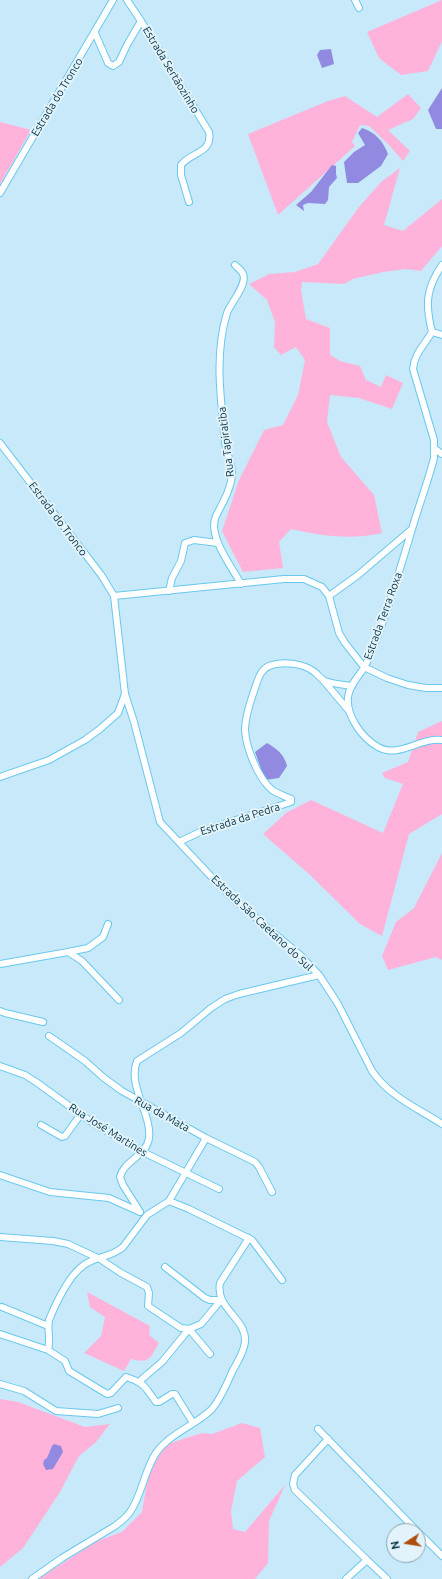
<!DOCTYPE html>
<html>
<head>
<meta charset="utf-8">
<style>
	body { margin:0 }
	#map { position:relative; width:442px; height:1579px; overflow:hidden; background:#c7e9f9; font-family:Ubuntu,sans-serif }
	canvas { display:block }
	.north { position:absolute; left:386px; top:1523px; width:40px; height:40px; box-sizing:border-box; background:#e2f3fb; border:1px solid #8aa6b1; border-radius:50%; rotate:258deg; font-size:11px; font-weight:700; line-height:16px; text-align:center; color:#063241 }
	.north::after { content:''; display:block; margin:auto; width:14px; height:18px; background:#ae4c0d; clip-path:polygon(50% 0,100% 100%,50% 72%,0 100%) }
</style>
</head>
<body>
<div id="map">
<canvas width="442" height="1579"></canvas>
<div class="north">N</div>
</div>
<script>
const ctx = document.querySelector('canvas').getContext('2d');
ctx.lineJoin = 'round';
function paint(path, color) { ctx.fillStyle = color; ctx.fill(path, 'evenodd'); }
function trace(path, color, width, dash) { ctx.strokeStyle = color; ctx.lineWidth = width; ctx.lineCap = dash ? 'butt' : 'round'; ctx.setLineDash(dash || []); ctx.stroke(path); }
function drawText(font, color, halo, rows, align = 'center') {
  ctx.font = font + ' Ubuntu,sans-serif'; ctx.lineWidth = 4; ctx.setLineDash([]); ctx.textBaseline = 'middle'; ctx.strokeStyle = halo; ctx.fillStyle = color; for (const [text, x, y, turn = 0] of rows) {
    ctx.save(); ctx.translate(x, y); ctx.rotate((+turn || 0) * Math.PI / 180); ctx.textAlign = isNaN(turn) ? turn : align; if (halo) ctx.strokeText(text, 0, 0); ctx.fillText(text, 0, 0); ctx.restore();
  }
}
const green = new Path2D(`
	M442,0V41L428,71L401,75L379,58L367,32Z
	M408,94L421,108L413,119L388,130L410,151L403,161L389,145L369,126L360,125L352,142L355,146L278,215L248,134L328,101L345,96L377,117Z
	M0,122L31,130L0,184Z
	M400,168L384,225L403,231L442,199V246L421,271L406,269L383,272L353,279L344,284L302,282L301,290L306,319L330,328V355L340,361L360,366L366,380L381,387L386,375L403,383L392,409L359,398L330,395L327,422L341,457L374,495L382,533C352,540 320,536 291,529L279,542L283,568L243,572L222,531L239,480L264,430L283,425L298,395L305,360L296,347L281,355L274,347L275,322L267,300L249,284L269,274L295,272L318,264L359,207L381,182Z
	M442,721V814L409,834L382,936L360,924L309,874L263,834L286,813L311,800L383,833L403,784L385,778L382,773L408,762L418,732Z
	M442,853V960L436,957L388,970L382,956L396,922L414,908Z
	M87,1292L150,1326L149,1335L159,1343C150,1358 150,1364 131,1359L124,1371L84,1353L101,1336L105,1317L90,1307Z
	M0,1399L18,1402L85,1427L110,1424L96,1442L79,1456L60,1492L23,1548L0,1567Z
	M242,1423L260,1428L265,1457L237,1481L231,1511L233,1529L245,1532L285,1485L269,1521L268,1563L255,1579H38L97,1541L122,1532L142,1512L149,1471L167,1444L202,1433L212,1434Z`);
const water = new Path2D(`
	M331,49L334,64L322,68L317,55L320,50Z
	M442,88V129H436L428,110Z
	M362,128C375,132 383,141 388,154L381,166L358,183H347L344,162L354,152L365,145L358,133Z
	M332,165L336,166V174L337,178L329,187L328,200L325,204L308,203L303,205L304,211L296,205L311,192Z
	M267,743C277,749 284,754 287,766L279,778L265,780L255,752Z
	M54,1444L61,1446L63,1452L53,1469L46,1470L43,1464L44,1460L47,1458L52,1446Z`);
const minor = new Path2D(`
	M127,0L141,21L209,132C213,153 191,152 181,165V175L189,202
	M355,0L359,8
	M95,33L108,63L113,66L119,62L127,45L141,21
	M0,193L113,0
	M235,265C238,268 242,271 243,274C248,284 230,304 227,313C214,355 221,400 225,442C226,454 233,464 232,476C230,491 223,502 216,516C207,536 232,567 241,584
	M432,332C425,344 414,354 413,369L434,440V458C429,478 422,497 416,516C403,558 392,599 376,640C372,649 369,659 364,668C358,677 349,686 348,697C346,716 362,738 378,747C399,759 420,737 442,740
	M432,332C425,304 426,289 442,265
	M432,332L442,335
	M0,443L102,576L114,596
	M435,449L442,454
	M169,591L172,578L181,561L185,543L194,540L218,543
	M114,596L125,694L134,722L160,822L220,886L237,902L300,955L319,975L338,1004L372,1071C389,1096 417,1108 442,1124
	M114,596L284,579H304L322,587L329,596L339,633L345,643L364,667L387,678L408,685L426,688H442
	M329,596L358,575L412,529
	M323,680L349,711
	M0,777L49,760L85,740L100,729L118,713L125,694
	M179,842L202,831L291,802V799C285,796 278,794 272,790C258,778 246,748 245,730C245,716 250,703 254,691C258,680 260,668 272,665C284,661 304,664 313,671C318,674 320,679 325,681C334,684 343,685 352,686
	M108,924L103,937L88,948L68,952L82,961L119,1000
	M0,964L68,952
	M0,1011L5,1013L43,1022
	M49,1036L85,1061L104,1078L122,1091L206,1138L255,1162L259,1167L272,1192
	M0,1066L25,1075L36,1082L90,1121L117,1137L143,1152L219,1189
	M41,1125L62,1137L65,1136L81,1114
	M0,1175L50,1192L109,1198L140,1212
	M169,1201L189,1209L252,1240L282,1280
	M140,1212L123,1185L120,1177C124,1160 147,1156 149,1138C152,1114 127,1086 137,1061L181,1033L211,1008L225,999L239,994L319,975
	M0,1237L53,1241L68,1244L100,1259L121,1273L147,1287L149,1293L148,1306L181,1328L189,1329L201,1324L221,1300
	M165,1267L205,1298L210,1300H221
	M2,1307L48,1326
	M0,1334L48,1350L65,1361L69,1371L107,1394L111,1393L126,1377C135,1380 143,1383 148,1391C151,1395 153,1398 156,1402H159L172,1394H175L193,1423
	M48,1350C51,1338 47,1331 49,1320C56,1303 71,1270 89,1262C101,1256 113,1256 123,1247L147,1215L169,1201L206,1138
	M140,1383L142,1379L162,1362L189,1329L210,1354
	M0,1384L24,1391L56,1411L98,1414L118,1408
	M318,1429L417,1531
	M328,1439L295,1475L293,1484L295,1490L367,1560
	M418,1532L442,1556
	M32,1579L62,1558L115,1526C120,1522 126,1518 130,1512C142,1495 144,1471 156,1453C169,1434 194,1426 211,1410C221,1399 227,1383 233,1370C238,1361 244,1352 245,1342C247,1318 215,1309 220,1283L249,1238
	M346,1579L367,1560L387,1579`);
const streetNames = [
	["Estrada Sertãozinho",171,70,59],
	["Estrada do Tronco",57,97,-59],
	["Rua Tapiratiba",226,442,-97],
	["Estrada do Tronco",58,519,53],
	["Estrada Terra Roxa",383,616,-70],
	["Estrada da Pedra",240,819,-18],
	["Estrada São Caetano do Sul",262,923,43],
	["Rua da Mata",162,1114,29],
	["Rua José Martines",108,1130,32]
];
paint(green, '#ffb3db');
paint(water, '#918ae0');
trace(minor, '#69c8ee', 8);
trace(minor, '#fff', 6);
drawText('11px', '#063241', '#e2f3fb', streetNames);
</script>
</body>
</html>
